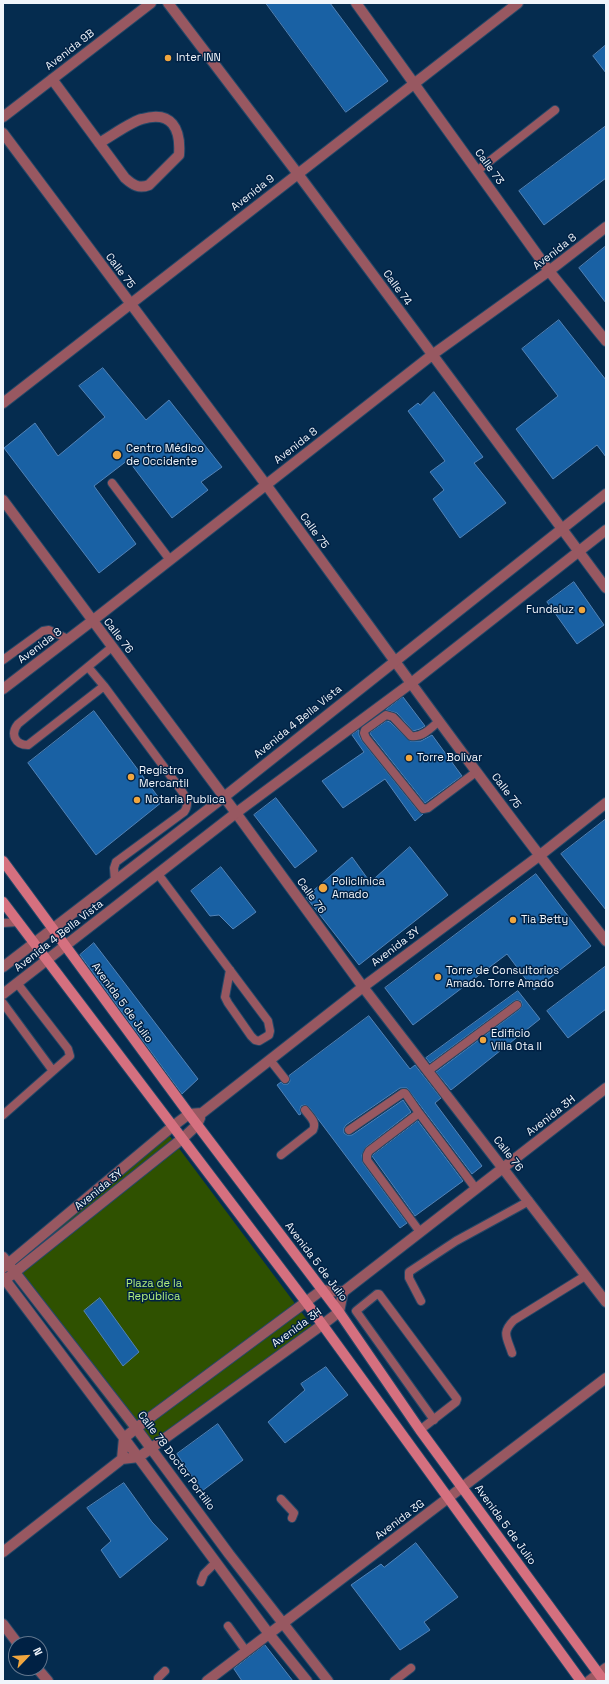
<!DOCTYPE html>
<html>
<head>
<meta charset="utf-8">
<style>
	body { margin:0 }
	#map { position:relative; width:609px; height:1684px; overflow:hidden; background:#052c4f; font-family:"Space Grotesk",sans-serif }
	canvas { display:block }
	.frame { position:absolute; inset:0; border:4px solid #f0f5fb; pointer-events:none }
	.north { position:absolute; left:8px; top:1636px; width:40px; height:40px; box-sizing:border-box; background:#002144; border:1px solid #60768d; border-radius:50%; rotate:65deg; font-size:11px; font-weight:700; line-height:16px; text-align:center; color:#f0f5fb }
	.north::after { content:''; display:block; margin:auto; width:14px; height:18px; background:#f0a63f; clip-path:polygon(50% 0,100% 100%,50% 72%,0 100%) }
</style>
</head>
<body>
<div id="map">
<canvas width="609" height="1684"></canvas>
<div class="frame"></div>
<div class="north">N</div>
</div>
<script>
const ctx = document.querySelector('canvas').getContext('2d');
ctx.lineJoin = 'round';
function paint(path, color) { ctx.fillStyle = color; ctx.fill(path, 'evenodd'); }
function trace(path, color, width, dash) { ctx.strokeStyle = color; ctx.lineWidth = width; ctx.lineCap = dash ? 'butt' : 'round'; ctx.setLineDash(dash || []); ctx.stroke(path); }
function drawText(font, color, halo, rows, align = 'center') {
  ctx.font = font + ' "Space Grotesk",sans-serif'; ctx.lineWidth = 3; ctx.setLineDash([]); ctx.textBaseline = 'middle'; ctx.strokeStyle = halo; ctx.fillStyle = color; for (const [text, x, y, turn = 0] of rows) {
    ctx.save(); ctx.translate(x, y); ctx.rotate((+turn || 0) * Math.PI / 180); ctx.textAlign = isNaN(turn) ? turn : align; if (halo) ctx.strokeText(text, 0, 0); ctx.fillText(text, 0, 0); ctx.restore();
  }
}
const green = new Path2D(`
	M169,1135L317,1333L148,1454L8,1271Z`);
const building = new Path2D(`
	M266,3H330L388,81L346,112Z
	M606,45V73L593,56Z
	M606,126V178L544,225L519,191Z
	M606,246V303L579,268Z
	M559,320L606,380V457L597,445L553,479L516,429L558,396L522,349Z
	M103,368L146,420L169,400L222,467L201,482L208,490L172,518L128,460L94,486L136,544L99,573L4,448L35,423L58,456L105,417L79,386Z
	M434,392L483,457L474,463L506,503L460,538L433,499L444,490L430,472L445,461L408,411L418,403L420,405Z
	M574,582L604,625L577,644L547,602Z
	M403,697L425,726L420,729L413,731L397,713L386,710Z
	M94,711L162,802L96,855L28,763Z
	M387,721L390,722L410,741H421L432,735L462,776L425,803L371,735L370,733Z
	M359,730V735L362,741L419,812L423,814L415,821L385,779L343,808L322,781L364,752L352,735Z
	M276,798L317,851L295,868L254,815Z
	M606,819V910L561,854Z
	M410,847L448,895L359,965L306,897L352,857L370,882Z
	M221,867L256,912L233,929L219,915L210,916L191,891Z
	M536,874L591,946L534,990L507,954L413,1025L385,988Z
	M94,943L198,1079L182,1094L80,955Z
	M606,966V1009L568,1038L547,1011Z
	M518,991L540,1019L451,1090L436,1072L520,1009L522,1005L521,1001L517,1000L514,1001L430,1063L426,1058Z
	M369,1016L410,1069L415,1065L441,1098L435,1103L482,1166L472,1174L407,1088H400L346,1125L344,1128V1133L347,1135H352L403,1100L411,1112L366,1147L362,1155L363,1163L407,1223L400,1228L309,1107L305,1105L301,1106L300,1110L301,1114L299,1115L277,1085L281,1082L283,1084H288L290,1081L289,1076Z
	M418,1121L463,1181L415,1216L372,1156Z
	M100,1298L139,1352L123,1366L84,1311Z
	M326,1367L348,1395L285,1443L268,1422L305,1390L301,1384Z
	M218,1424L243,1460L202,1491L177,1454Z
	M124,1483L152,1522L168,1539L120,1578L101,1550L111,1541L87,1508Z
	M416,1543L458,1597L424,1622L430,1630L400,1650L351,1585L381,1564L384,1567Z
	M265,1645L293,1681H242L234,1669Z`);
const service = new Path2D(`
	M477,171L555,110
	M112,483L170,560
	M112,647L18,724C10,734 15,745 28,745L104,686L181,790C186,797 190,804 184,812L116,862L114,868L115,881
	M3,660L43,631L49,630L68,639
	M88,667L104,686
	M439,721C431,728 422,738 411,736L393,717L386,715L365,730L364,733L366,738L423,809L428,808L476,772
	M158,874L268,1021L270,1031L269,1035L259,1041L255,1040L251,1036L228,1003L225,997L230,970
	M3,923L18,922
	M3,1003L53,1071
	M270,1060L285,1079
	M428,1071L517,1005
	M3,1115L70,1056L68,1049L17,983
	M349,1130L403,1093H405L419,1113
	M281,1155L313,1130C317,1122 310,1117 305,1110
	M420,1232L367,1160V1155L369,1151L419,1113L476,1189
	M421,1301L409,1278V1272L456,1241L529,1201
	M512,1353C507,1337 501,1333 514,1320L585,1276
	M420,1430L456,1402L457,1399L379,1294H377L356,1311L434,1420
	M281,1499L294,1513L292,1518
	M201,1582L204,1574L216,1562
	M228,1626L246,1651
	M158,1681V1678L165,1671
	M394,1681L411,1668`);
const minor = new Path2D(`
	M168,3L298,174L606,588
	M356,3L549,271L606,341
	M52,79L125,178C133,185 139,189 149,185L179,155C181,129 172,110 142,119C132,121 110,137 99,143
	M3,117L151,3
	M3,133C91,251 180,368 267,486C379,639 489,793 606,941
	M3,403L518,3
	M3,500L236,813L363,987L606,1302
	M3,689L92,621L432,355L549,271L606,227
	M3,1257L136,1428L229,1554L328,1681
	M3,1268L173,1126L189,1114L202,1113L363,987L539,856L606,803
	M10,1276L183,1138L197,1125L200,1118
	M3,1277L124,1438L269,1634L307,1681
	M122,1459L124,1438L144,1422L322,1290L343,1292
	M3,1552L122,1459L139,1457L322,1325L339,1312L343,1292L606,1088
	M3,1624L18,1644
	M37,1668L48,1681
	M207,1681L606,1378
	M589,1681L606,1668`);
const tertiary = new Path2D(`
	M3,967L224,797L606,494
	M3,994L236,813L410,684L606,530`);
const secondary = new Path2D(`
	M3,861L189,1114L339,1312L420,1430L604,1681
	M3,902L306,1302L581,1681`);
const markers = [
	[168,58,4,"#f0a63f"],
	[117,455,5,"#f0a63f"],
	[582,610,4,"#f0a63f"],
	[409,758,4,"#f0a63f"],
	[131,777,4,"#f0a63f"],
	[137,800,4,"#f0a63f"],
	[323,888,5,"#f0a63f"],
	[513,920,4,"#f0a63f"],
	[438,977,4,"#f0a63f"],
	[483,1040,4,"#f0a63f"]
];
const streetNames = [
	["Avenida 9B",70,50,-38],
	["Calle 73",489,167,54],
	["Avenida 9",253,193,-38],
	["Avenida 8",555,252,-38],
	["Calle 75",120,271,53],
	["Calle 74",397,288,54],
	["Avenida 8",296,446,-38],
	["Calle 75",314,531,54],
	["Calle 76",118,636,53],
	["Avenida 8",40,646,-37],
	["Avenida 4 Bella Vista",298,722,-39],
	["Calle 75",506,791,53],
	["Calle 76",311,896,54],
	["Avenida 4 Bella Vista",59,936,-38],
	["Avenida 3Y",396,947,-37],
	["Avenida 5 de Julio",122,1003,54],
	["Avenida 3H",551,1116,-38],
	["Calle 76",508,1154,52],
	["Avenida 3Y",99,1190,-39],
	["Avenida 5 de Julio",316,1262,53],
	["Avenida 3H",297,1328,-36],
	["Calle 78 Doctor Portillo",176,1461,53],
	["Avenida 3G",400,1520,-37],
	["Avenida 5 de Julio",505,1525,54]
];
const poiNames = [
	["Inter INN",176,58],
	["Centro Médico",126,449],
	["de Occidente",126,462],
	["Fundaluz",574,610,"right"],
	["Torre Bolivar",417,758],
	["Registro",139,771],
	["Mercantil",139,784],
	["Notaria Publica",145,800],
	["Policlínica",332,882],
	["Amado",332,895],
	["Tia Betty",521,920],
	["Torre de Consultorios",446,971],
	["Amado. Torre Amado",446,984],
	["Edificio",491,1034],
	["Villa Ota II",491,1047]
];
const parkNames = [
	["Plaza de la",154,1284],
	["República",154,1297]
];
paint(green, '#2f5100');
paint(building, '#1961a4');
trace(building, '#5283b7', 1);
trace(service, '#264867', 10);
trace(minor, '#264867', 12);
trace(tertiary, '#264867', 12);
trace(secondary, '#264867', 12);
trace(service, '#985861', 8);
trace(minor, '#985861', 10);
trace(tertiary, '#985861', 10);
trace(secondary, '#d5707f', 10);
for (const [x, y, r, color] of markers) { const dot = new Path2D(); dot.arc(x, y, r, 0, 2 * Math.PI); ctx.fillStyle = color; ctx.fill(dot); trace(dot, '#002144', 1.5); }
drawText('11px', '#f0f5fb', '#002144', streetNames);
drawText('11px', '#f0f5fb', '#002144', poiNames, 'left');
drawText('11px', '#b1ed7a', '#002144', parkNames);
</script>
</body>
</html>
